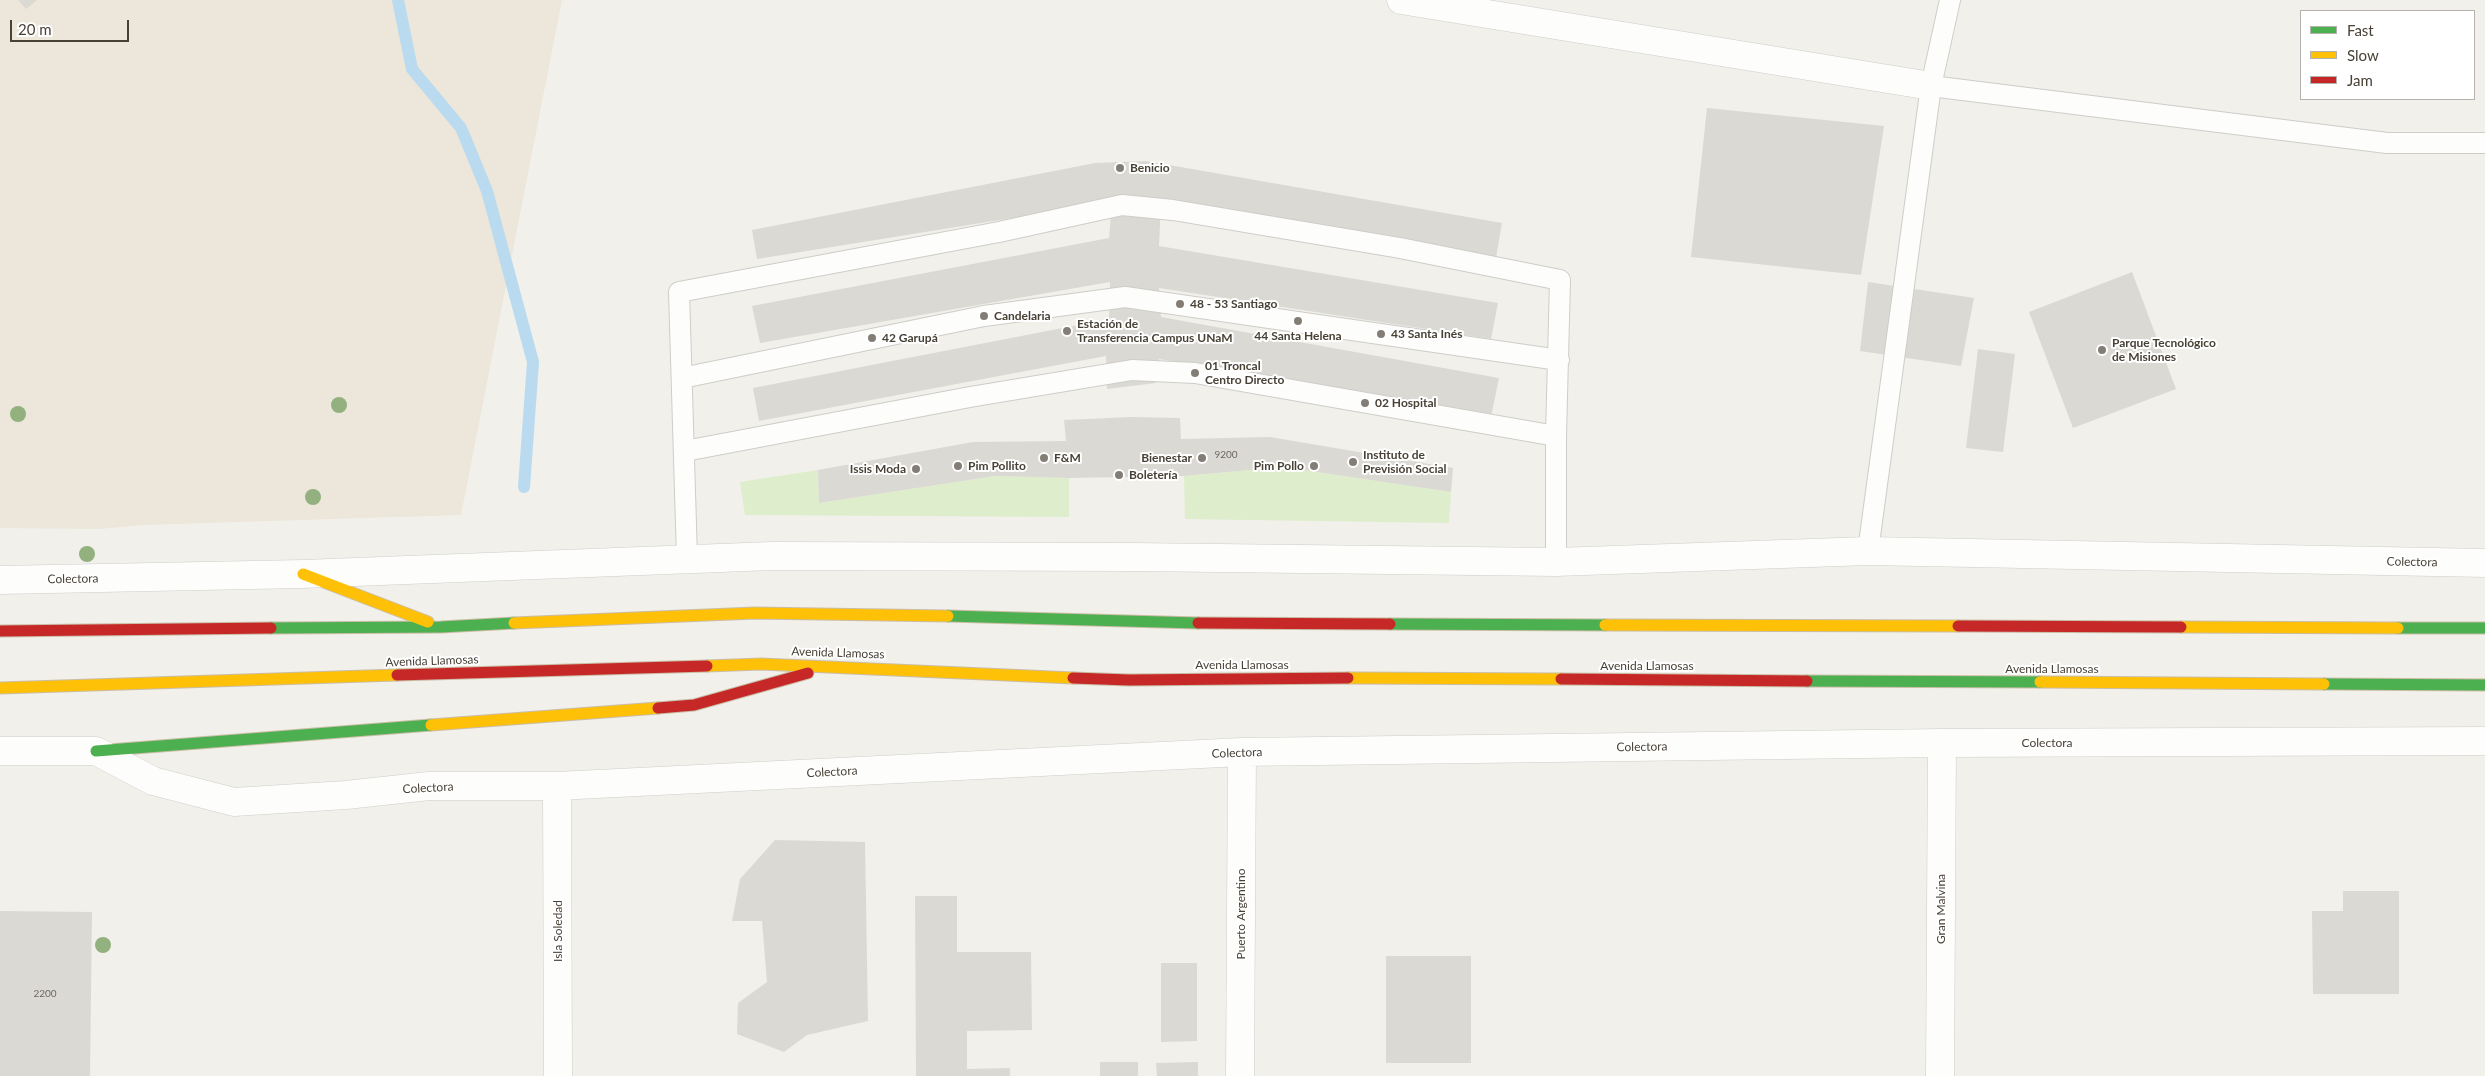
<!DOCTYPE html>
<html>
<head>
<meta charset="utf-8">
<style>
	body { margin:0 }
	#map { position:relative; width:2485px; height:1076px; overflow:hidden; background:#f1f0eb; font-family:Lato,sans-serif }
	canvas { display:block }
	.legend { position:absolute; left:2300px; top:10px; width:175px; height:90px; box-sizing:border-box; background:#fff; border:1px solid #b6b3af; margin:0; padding:6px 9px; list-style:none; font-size:15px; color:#484136 }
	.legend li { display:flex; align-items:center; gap:10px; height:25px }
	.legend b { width:25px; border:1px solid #b6b3af }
	.scale { position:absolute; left:10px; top:20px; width:119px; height:22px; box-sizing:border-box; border:2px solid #484136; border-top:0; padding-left:6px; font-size:15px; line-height:18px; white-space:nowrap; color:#484136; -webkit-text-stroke:4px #fff; paint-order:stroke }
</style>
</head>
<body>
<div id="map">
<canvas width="2485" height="1076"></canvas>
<ul class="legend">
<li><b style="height:6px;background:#4caf50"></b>Fast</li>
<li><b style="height:6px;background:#ffc107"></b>Slow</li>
<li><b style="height:6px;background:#c62828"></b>Jam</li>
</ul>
<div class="scale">20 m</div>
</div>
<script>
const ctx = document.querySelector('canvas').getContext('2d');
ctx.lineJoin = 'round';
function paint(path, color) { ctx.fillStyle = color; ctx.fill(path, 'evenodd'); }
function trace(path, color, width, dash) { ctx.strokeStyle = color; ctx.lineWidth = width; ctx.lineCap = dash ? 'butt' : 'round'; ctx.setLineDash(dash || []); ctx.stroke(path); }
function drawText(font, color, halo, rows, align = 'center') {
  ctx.font = font + ' Lato,sans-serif'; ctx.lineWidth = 4; ctx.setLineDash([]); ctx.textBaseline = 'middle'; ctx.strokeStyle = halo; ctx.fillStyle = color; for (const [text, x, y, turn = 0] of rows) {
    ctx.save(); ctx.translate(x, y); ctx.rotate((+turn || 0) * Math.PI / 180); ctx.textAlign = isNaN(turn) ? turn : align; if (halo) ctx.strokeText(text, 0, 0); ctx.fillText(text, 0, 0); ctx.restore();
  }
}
const education = new Path2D(`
	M0,0H562L461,515L143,525L99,529L0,528Z`);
const green = new Path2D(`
	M1283,467L1451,492L1449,523L1185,519L1184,476Z
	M818,470L819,503L995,476L1069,478V517L745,515L740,482Z`);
const stream = new Path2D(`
	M398,0L412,69L461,128L487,191L533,362L524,487`);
const building = new Path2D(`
	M18,0H37L26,9Z
	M1707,108L1884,126L1861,275L1691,257Z
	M1146,161L1502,223L1496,258L1161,202L1159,246L1498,303L1491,339L1159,288L1161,317L1499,378L1491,417L1159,359L1156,383L1107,389L1106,356L759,421L753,388L1109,319L1110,282L760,343L752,306L1109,238L1112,202L757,259L752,230L1095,163Z
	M2132,272L2176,389L2073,428L2029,312Z
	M1868,282L1974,298L1961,366L1860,351Z
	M1978,349L2015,354L2003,452L1966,448Z
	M1132,417L1180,418L1181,439L1270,437L1453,468L1451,492L1283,467L1184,476L1069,478L995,476L819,503L818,470L973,442L1066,441L1064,420Z
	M775,840L865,842L868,1021L807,1035L784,1052L737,1034L738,1003L767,982L762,921H732L740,879Z
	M2343,891H2399V994H2313L2312,911H2343Z
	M915,896H957V952H1031L1032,1030L967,1031V1069L1010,1068V1076H916Z
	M0,911L92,912L90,1076H0Z
	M1386,956H1471V1063H1386Z
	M1161,963H1197V1041L1161,1042Z
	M1100,1062H1138V1076H1100Z
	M1198,1062V1076H1157L1156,1063Z`);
const lane = new Path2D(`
	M1931,86L1950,0
	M682,378L984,316L1125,297L1559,360
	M685,451L970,397L1132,370L1195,373L1556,436
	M1868,551L1931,86L2387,143H2485
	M687,558L679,292L999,232L1122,205L1173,210L1400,248L1560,280L1556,436V562`);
const street = new Path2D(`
	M1401,0L1931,86
	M0,580L303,574L772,556L1133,557L1556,562L1868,551L2485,563
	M0,751H96L153,781L234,802L346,795L429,786H557L1242,752L1942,743L2485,741
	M557,786L558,1076
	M1240,1076L1242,752
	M1940,1076L1942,743`);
const fast = new Path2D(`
	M948,616L1198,623
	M1390,624L1605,625
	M271,628L441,627L514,623
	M2398,628H2485
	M1807,681L2040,682
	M2324,684L2485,685
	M96,751L431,725`);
const slow = new Path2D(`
	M303,574L428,622
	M514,623L755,613L948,616
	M1605,625L1958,626
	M2181,627L2398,628
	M707,666L761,664L1073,678
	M1348,678L1561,679
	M2040,682L2324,684
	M0,688L397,675
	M431,725L658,708`);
const jam = new Path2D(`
	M1198,623L1390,624
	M1958,626L2181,627
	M0,631L271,628
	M397,675L707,666
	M1073,678L1129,680L1348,678
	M1561,679L1807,681
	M658,708L694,705L808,673`);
const trees = [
	[339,405],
	[18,414],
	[313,497],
	[87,554],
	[103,945]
];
const markers = [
	[1120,168,5,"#837e75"],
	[1180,304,5,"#837e75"],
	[984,316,5,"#837e75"],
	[1298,321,5,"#837e75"],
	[1067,331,5,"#837e75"],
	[1381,334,5,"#837e75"],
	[872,338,5,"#837e75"],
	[2102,350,5,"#837e75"],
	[1195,373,5,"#837e75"],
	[1365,403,5,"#837e75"],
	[1044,458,5,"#837e75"],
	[1202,458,5,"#837e75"],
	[1353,462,5,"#837e75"],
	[958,466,5,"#837e75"],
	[1314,466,5,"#837e75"],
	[916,469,5,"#837e75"],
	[1119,475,5,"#837e75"]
];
const numberNames = [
	["9200",1226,455],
	["2200",45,994]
];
const poiNames = [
	["Benicio",1130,168],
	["48 - 53 Santiago",1190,304],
	["Candelaria",994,316],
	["Estación de",1077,324],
	["Transferencia Campus UNaM",1077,338],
	["43 Santa Inés",1391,334],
	["44 Santa Helena",1298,336,"center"],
	["42 Garupá",882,338],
	["Parque Tecnológico",2112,343],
	["de Misiones",2112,357],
	["01 Troncal",1205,366],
	["Centro Directo",1205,380],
	["02 Hospital",1375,403],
	["Instituto de",1363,455],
	["Previsión Social",1363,469],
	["F&M",1054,458],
	["Bienestar",1192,458,"right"],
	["Pim Pollito",968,466],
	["Pim Pollo",1304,466,"right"],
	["Issis Moda",906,469,"right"],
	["Boletería",1129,475]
];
const streetNames = [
	["Colectora",2412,562,1],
	["Colectora",73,579,-1],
	["Avenida Llamosas",838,653,2],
	["Avenida Llamosas",432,661,-2],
	["Avenida Llamosas",1242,665],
	["Avenida Llamosas",1647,666],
	["Avenida Llamosas",2052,669],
	["Colectora",2047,743],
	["Colectora",1642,747,-1],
	["Colectora",1237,753,-2],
	["Colectora",832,772,-3],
	["Colectora",428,788,-3],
	["Gran Malvina",1941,909,-90],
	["Puerto Argentino",1241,914,-90],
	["Isla Soledad",558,931,-90]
];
paint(education, '#ece7da');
paint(green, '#deedcb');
trace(stream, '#badaf0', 12);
paint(building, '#dbd9d3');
trace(lane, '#cfcdc8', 22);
trace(street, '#cfcdc8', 29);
trace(fast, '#cabda6', 13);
trace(slow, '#cabda6', 13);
trace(jam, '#cabda6', 13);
trace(lane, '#fdfdfc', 20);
trace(street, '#fdfdfc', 28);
trace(fast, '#4caf50', 11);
trace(slow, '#ffc107', 11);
trace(jam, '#c62828', 11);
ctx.fillStyle = '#93b07f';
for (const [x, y] of trees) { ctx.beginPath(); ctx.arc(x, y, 8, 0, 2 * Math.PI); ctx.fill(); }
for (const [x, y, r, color] of markers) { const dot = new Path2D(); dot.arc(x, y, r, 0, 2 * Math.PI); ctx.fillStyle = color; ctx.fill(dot); trace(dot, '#fff', 2); }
drawText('10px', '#6e685e', null, numberNames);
drawText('bold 12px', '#484136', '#fff', poiNames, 'left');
drawText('12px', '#484136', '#fff', streetNames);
</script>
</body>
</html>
